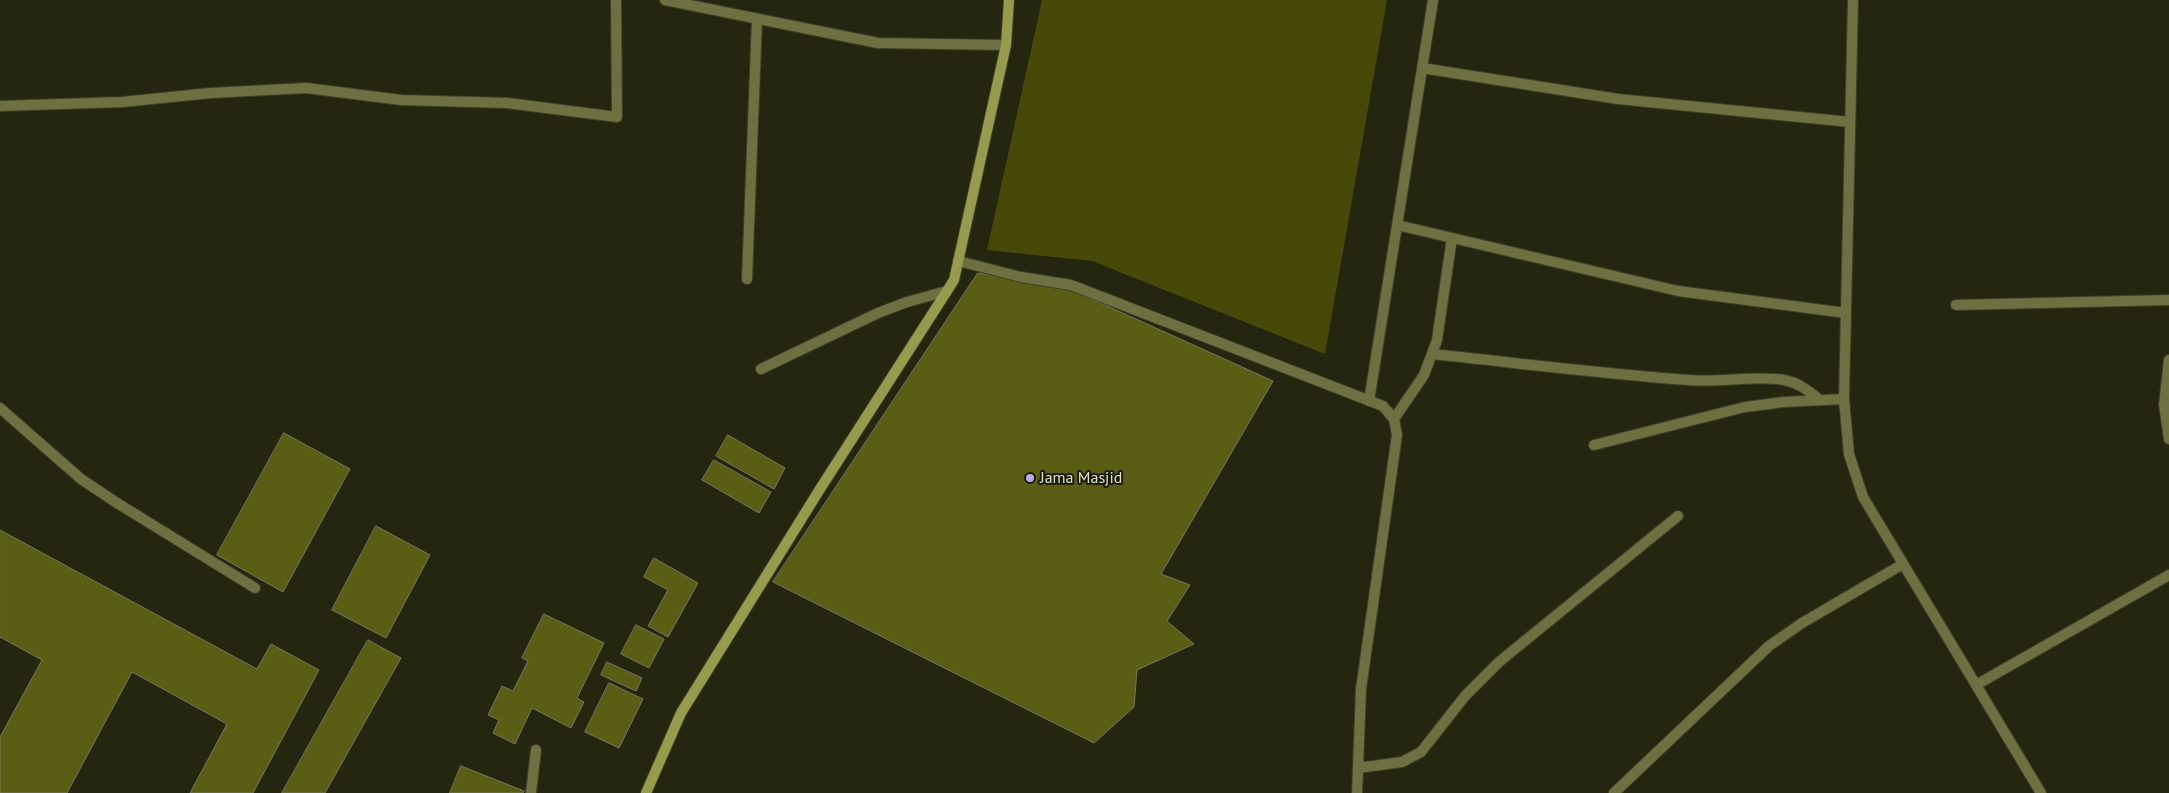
<!DOCTYPE html>
<html>
<head>
<meta charset="utf-8">
<style>
	body { margin:0 }
	canvas { display:block; background:#25260f }
</style>
</head>
<body>
<canvas width="2169" height="793"></canvas>
<script>
const ctx = document.querySelector('canvas').getContext('2d');
ctx.lineJoin = 'round';
function paint(path, color) { ctx.fillStyle = color; ctx.fill(path, 'evenodd'); }
function trace(path, color, width, dash) { ctx.strokeStyle = color; ctx.lineWidth = width; ctx.lineCap = dash ? 'butt' : 'round'; ctx.setLineDash(dash || []); ctx.stroke(path); }
function drawText(font, color, halo, rows, align = 'center') {
  ctx.font = font + ' "PT Sans",sans-serif'; ctx.lineWidth = 4; ctx.setLineDash([]); ctx.textBaseline = 'middle'; ctx.strokeStyle = halo; ctx.fillStyle = color; for (const [text, x, y, turn = 0] of rows) {
    ctx.save(); ctx.translate(x, y); ctx.rotate((+turn || 0) * Math.PI / 180); ctx.textAlign = isNaN(turn) ? turn : align; if (halo) ctx.strokeText(text, 0, 0); ctx.fillText(text, 0, 0); ctx.restore();
  }
}
const green = new Path2D(`
	M1042,0H1387L1325,354L1092,261L987,250Z`);
const building = new Path2D(`
	M978,273L1072,290L1273,381L1161,574L1190,585L1167,621L1194,644L1137,670L1134,707L1094,743L773,582Z
	M284,433L350,469L283,592L217,555Z
	M728,435L785,468L774,489L716,456Z
	M714,460L771,492L759,513L702,480Z
	M376,526L430,555L386,638L332,610Z
	M0,530L257,669L271,644L319,670L253,793H190L227,724L132,672L67,793H0V737L42,660L0,637Z
	M654,558L698,583L668,637L648,626L668,590L644,577Z
	M544,614L604,643L577,698L584,702L571,728L532,708L515,744L493,733L499,720L488,715L502,686L513,691L528,661L522,658Z
	M636,625L664,639L649,668L621,654Z
	M368,640L401,658L325,793H282Z
	M607,662L642,678L636,691L601,675Z
	M609,683L643,699L619,748L585,732Z
	M461,766L524,791L523,793H450Z`);
const service = new Path2D(`
	M0,408L81,479L117,503L255,588
	M531,793L536,750`);
const minor = new Path2D(`
	M665,0L878,43L1006,45
	M1853,0L1844,399L1849,454L1863,497L2041,793
	M1422,68L1618,99L1850,122
	M0,106L122,102L211,93L306,88L401,100L507,103L617,117L616,0
	M1397,225L1678,291L1846,313
	M958,261L1021,277L1071,285L1383,406L1394,419L1397,435L1361,689L1357,793
	M747,279L757,19
	M1956,305L2169,300
	M1432,354C1518,363 1604,374 1689,380C1721,383 1753,375 1784,380C1800,383 1808,391 1820,400
	M2169,360L2164,405L2169,439
	M761,369L878,313L907,302L947,291
	M1369,401L1433,0
	M1394,419L1424,375L1437,340L1452,238
	M1594,445L1745,407L1784,402L1844,399
	M1976,685L2169,575
	M1358,768L1402,762L1421,752L1465,696L1499,662L1678,516
	M1614,793L1769,646L1802,623L1903,564`);
const secondary = new Path2D(`
	M646,793L681,713L820,489L954,280L1006,45L1009,0`);
const markers = [
	[1030,478,5,"#b8abf7"]
];
const poiNames = [
	["Jama Masjid",1040,478]
];
paint(green, '#474909');
paint(building, '#5a5d14');
trace(building, '#76785e', 1);
trace(service, '#3f402a', 12);
trace(minor, '#3f402a', 12);
trace(secondary, '#3f402a', 12);
trace(service, '#6d7040', 10);
trace(minor, '#6d7040', 10);
trace(secondary, '#979b4c', 10);
for (const [x, y, r, color] of markers) { const dot = new Path2D(); dot.arc(x, y, r, 0, 2 * Math.PI); ctx.fillStyle = color; ctx.fill(dot); trace(dot, '#1c1d06', 2); }
drawText('16px', '#dcdecf', '#1c1d06', poiNames, 'left');
</script>
</body>
</html>
